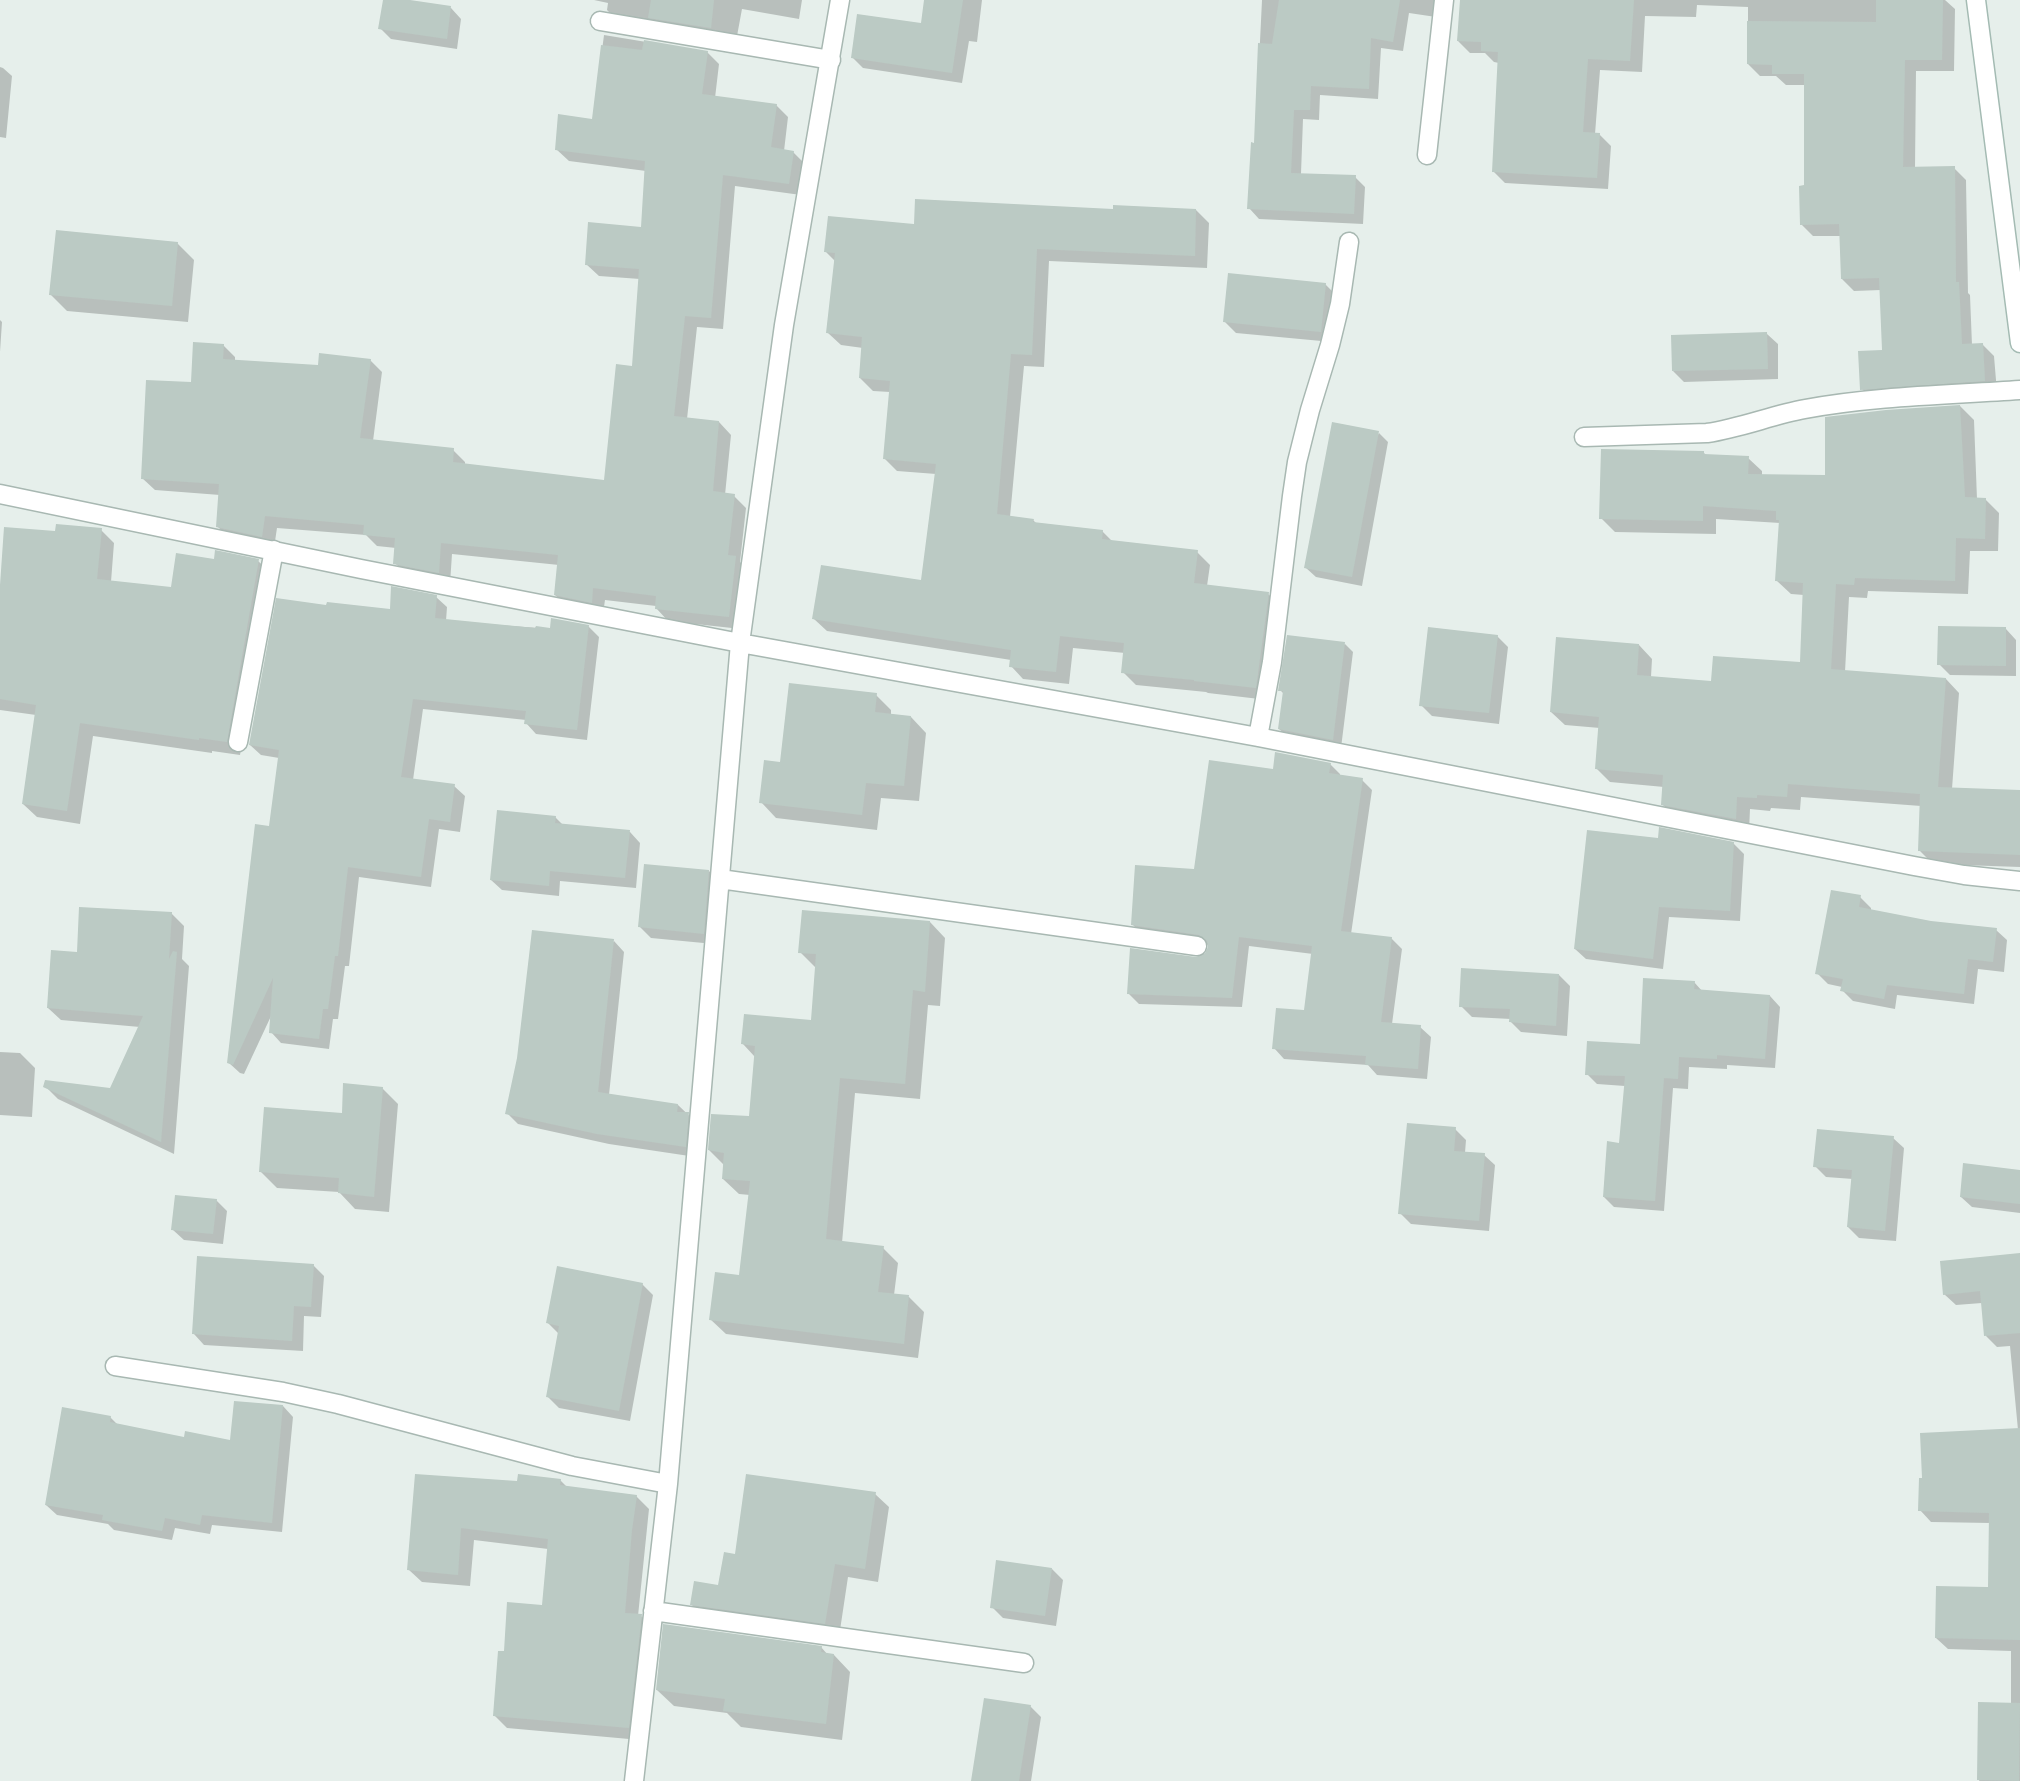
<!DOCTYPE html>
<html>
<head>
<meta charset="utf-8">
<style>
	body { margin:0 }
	canvas { display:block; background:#e6efeb }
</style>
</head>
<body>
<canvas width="2020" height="1781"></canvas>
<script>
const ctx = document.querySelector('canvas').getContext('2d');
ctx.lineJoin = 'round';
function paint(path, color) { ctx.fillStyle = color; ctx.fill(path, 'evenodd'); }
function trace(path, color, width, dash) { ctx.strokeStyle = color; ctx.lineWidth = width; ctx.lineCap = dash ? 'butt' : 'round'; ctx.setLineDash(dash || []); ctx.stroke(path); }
const shadow = new Path2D(`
	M384,0H400L451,8L461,19L457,49L391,39L380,28Z
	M594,0H802L799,19L742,9L737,36L618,21L607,10L608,3Z
	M926,0H982L977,42L969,41L962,83L863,68L852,57L922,24Z
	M1262,0H1439L1436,17L1409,13L1403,51L1381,48L1378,99L1320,95L1319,120L1303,119L1301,174L1355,177L1365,187L1363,224L1259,219L1249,208L1255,144Z
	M1500,0H1945L1955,9L1954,71H1916L1915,169L1954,168L1966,180L1968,293L1970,295L1972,345L1982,344L1994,356L1997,392L1874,401L1862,389L1884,351L1881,290L1854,291L1842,279L1841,236H1813L1801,224L1805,187L1806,85H1786L1776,76H1760L1748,64V7L1697,5L1696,17L1645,16L1642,72L1600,70L1595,134H1599L1611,146L1608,189L1505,183L1493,171L1499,63L1494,62L1485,53H1470L1458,41Z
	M604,35L707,52L719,64L715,98L776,105L788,117L784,151L793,152L805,164L801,195L735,186L723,329L697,327L687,419L719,422L731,435L725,495L734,496L746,508L740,562L747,569L741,629L668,621L656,608V606L605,600L603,614L568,607L555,595L559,565L452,554L450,584L407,575L395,563L396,548L377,546L366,535L277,528L274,548L230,539L218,527L220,495L155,490L142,478L192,383L223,345L235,357V362L319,366L370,360L382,372L373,441L453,450L465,462V465L605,482L634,367L640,279L599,276L586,264L642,228L646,171L569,161L556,149L593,120Z
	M0,67L3,68L12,76L6,138L0,137Z
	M1114,210H1196L1209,223L1207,268L1049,261L1044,367L1024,366L1010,517L1033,520L1036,523L1102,531L1113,542L1197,552L1210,565L1207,586L1268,594L1281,606L1268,700L1208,693L1206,692L1136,685L1123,672L1125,653L1073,648L1069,684L1023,679L1011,666V660L827,631L814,619L922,582L936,474L897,471L884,458L890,392L873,391L860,378L863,348L841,345L828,333L835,261L826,252L916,226Z
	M177,243L194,260L188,322L67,311L51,295Z
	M1325,284L1336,295L1332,342L1236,333L1225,322Z
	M0,320L2,322L0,352Z
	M1767,334L1778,344V379L1684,382L1673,371Z
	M1960,406L1974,420L1977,499H1985L1999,513L1998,551H1970L1968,594L1868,591L1867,598L1849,597L1845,672L1946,679L1959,693L1952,789L2020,791V867L1933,864L1920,851L1921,806L1801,797L1800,810L1771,808L1770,811L1750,809L1749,832L1676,818L1662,804L1664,787L1610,782L1596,768L1600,728L1565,725L1551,712L1639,645L1652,659L1651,677L1713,682L1802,663L1804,595L1791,594L1777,581L1780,523L1716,519V534L1615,532L1601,518L1704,453L1706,455L1748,458L1762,471V476L1826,477Z
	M1379,433L1388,442L1362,586L1316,577L1306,568Z
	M101,530L114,543L111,582L172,589L215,561H258L272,574L240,755L212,751V753L93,736L80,824L37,817L23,804L36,715L0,710V589L56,533Z
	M436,597L447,607L446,621L552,629L588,626L599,637L587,740L536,734L526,723V720L423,709L413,780L454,786L465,796L460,832L439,829L431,887L359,877L349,966H345L338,1019H333L329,1049L281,1043L271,1032L272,1014L244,1074L240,1073L229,1063L271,827L279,758L261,755L250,745L328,606L391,611Z
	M2006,629L2016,640V676L1950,675L1939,664Z
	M1497,636L1508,647L1499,724L1432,716L1421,705Z
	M1345,644L1353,652L1341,748L1288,737L1279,729L1284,694L1280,690Z
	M876,695L891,710V715L911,717L926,733L919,801L881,798L877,830L776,818L761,802L781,764Z
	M1330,764L1340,774V777L1362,780L1372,790L1351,934L1391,938L1402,949L1392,1024L1420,1027L1431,1037L1427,1079L1377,1075L1368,1065L1284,1059L1274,1048L1306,1012L1313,954L1249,946L1242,1007L1139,1004L1128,993L1207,954L1209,945L1143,935L1133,925L1195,871L1274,770Z
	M555,817L563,825L630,832L640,843L636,888L560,881L559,896L502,890L491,880Z
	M1659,840L1734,844L1744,854L1740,921L1669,917L1663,969L1586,959L1575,949Z
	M709,871L719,882L714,944L651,938L640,927Z
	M1860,897L1871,908V911L1931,922L1996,930L2007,940L2004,972L1978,969L1974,1004L1897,995L1895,1009L1853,1001L1842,990V987L1828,984L1817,973Z
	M171,913L184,926L182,959L189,966L174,1154L58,1099L45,1086L111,1090L140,1027L61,1020L48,1008L78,954Z
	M930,922L945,938L940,1006L928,1005L920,1099L855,1093L842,1243L883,1248L898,1263L894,1295L909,1297L924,1312L918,1358L726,1334L710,1319L740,1276L750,1195L739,1194L723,1179L724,1165L709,1150L751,1118L755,1057L743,1044L812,1021L816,968L800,952Z
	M614,941L624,952L609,1095L678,1105L699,1125L696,1157L609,1144L518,1124L507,1113Z
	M1559,975L1570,986L1567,1036L1521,1032L1510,1021L1511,1019L1472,1017L1461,1006Z
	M1694,982L1703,992L1770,996L1780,1007L1775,1068L1727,1065V1069L1689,1067L1688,1089L1673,1088L1664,1211L1614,1207L1604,1197L1621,1144L1625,1086L1597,1084L1587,1074L1641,1045Z
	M0,1052L20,1053L35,1068L32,1117L0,1115Z
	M382,1088L398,1104L389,1212L355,1209L339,1192L277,1188L260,1171Z
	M1455,1129L1466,1140L1465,1153L1484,1155L1495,1165L1489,1231L1411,1224L1400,1213Z
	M1893,1138L1904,1148L1896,1241L1859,1238L1848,1227L1853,1179L1826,1177L1815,1166Z
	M2020,1171V1213L1972,1207L1961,1197Z
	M216,1200L227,1211L223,1244L184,1240L173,1230Z
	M2020,1255V1781H1979L2011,1704V1651L1948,1649L1936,1638L1989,1589L1990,1523L1931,1522L1920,1510L2018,1430L2010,1346L1997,1347L1986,1336L1982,1303L1956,1305L1944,1294Z
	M313,1265L324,1276L321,1317L304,1316L303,1351L204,1345L194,1334Z
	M642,1284L653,1295L630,1421L559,1408L548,1397L559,1334L548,1323Z
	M283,1406L293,1417L282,1532L212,1525L210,1534L175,1528L172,1540L114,1530L108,1524L57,1515L46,1505L110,1417L119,1426L185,1439L232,1442Z
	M417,1475L518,1483L560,1480L568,1488L636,1496L649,1509L638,1616H641L654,1629L643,1726L631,1725L629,1739L507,1728L494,1715L505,1653L543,1607L548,1549L474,1540L470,1586L422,1582L409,1570Z
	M875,1494L889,1507L878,1582L848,1577L839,1637L705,1618L691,1604L720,1587L736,1556Z
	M1052,1569L1063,1580L1056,1626L1003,1618L992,1607Z
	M821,1647L828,1655H834L850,1672L842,1740L741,1727L727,1713L674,1706L657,1690Z
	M1030,1706L1041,1717L1031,1781H972Z`);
const building = new Path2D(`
	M383,0H410L451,6L447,39L378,29Z
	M651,0H714L711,28L648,18Z
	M924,0H963L952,73L851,58L857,14L921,23Z
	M1279,0H1400L1393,42L1371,38L1369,89L1311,86L1310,110H1294L1291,173L1356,175L1354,214L1247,209L1251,142L1254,143L1258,43L1272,44Z
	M1460,0H1634L1630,61L1588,59L1583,132L1600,133L1597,178L1492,172L1498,52L1481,51V42L1457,41Z
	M1876,0H1943L1942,60H1905L1903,167L1955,166L1956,282H1959L1962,344L1983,343L1985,381L1860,390L1858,351L1882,350L1879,278L1841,279L1839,224L1800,225L1799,186L1804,185V74H1772V65L1747,64V21L1876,22Z
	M644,40L708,51L702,94L777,104L771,147L794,151L789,184L723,175L711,318L685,316L674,416L719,421L713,491L735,494L728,555L736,556L729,617L655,609L656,596L593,588L592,603L554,595L558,555L441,543L439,573L393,564L395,538L363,535L364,525L265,516L262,537L216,527L219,484L141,479L146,380L191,382L193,342L224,344L223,359L318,365L319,353L371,359L360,438L454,448L453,462L604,480L616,364L632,366L639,269L585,265L588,222L641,227L645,161L555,150L558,114L592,119L601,45L642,50Z
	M915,199L1113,209V205L1196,209L1195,256L1037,249L1032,355L1011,354L997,514L1034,519L1033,522L1103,530L1102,539L1198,550L1194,583L1269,592L1256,688L1194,681V680L1121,673L1124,643L1060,636L1056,672L1009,667L1011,650L812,619L821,565L921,580L936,464L883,459L890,381L859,378L862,337L826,333L835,253L824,252L828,216L914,224Z
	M56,230L178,242L172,306L49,295Z
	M1228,273L1326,283L1321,332L1223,322Z
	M1767,332L1768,369L1672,371L1671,335Z
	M1960,405L1965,497L1986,498L1985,539L1956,538L1955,581L1855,578L1854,585L1836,584L1831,669L1946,678L1938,787L2020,790V855L1918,851L1920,794L1788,784L1787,797L1757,795V798L1737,797L1736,819L1661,805L1663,775L1595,769L1599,717L1550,712L1556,637L1639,644L1637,675L1711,681L1713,656L1800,662L1803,583L1775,581L1779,520H1776V511L1703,506V521L1599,519L1601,449L1704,451V454L1749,456L1748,474L1825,475V417L1886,410Z
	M1332,422L1379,431L1352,577L1304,568Z
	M56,524L102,528L97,579L171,587L176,553L214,559L215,550L259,559L227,742L199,738V740L80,723L67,811L22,804L36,705L0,699V585L4,527L55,531Z
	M391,586L437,595L435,618L535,628L536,626L550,628L551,618L589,625L577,730L524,724L526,711L413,699L401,777L455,784L450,822L429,819L421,877L348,867L338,956H335L328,1009H323L319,1039L269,1033L273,978L233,1065L227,1063L255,824L269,826L279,750L249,745L276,598L326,605L327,602L390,609Z
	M1938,626L2006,627V666L1937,665Z
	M1428,627L1498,635L1489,713L1419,706Z
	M1287,635L1345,642L1333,740L1278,729L1283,691H1278Z
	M789,683L877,693L875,712L911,716L904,786L866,783L862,815L759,803L764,760L780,762Z
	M1275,752L1331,763L1329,773L1363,778L1341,931L1392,937L1381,1022L1421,1025L1418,1069L1365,1065L1366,1056L1272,1049L1276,1008L1304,1010L1312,946L1239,937L1232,998L1127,994L1130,948L1196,957L1205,953L1208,947L1207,941L1199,935L1131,925L1135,865L1194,869L1209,760L1273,769Z
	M497,810L556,816L555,823L630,830L625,878L550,871L549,886L490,880Z
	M1659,827L1734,842L1730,911L1659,907L1653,959L1574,949L1587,830L1658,838Z
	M644,864L709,870L704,934L638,927Z
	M1831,890L1861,895L1859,907L1931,921L1997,928L1993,962L1968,959L1964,994L1887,985L1884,999L1840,991L1843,979L1815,974Z
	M79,907L172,912L169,959L173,951L177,952L161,1142L43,1087L45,1080L110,1088L143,1016L47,1008L51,950L77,952Z
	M802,910L930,921L925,992L913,990L905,1084L840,1078L826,1239L884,1246L878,1292L909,1295L904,1344L709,1320L715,1272L739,1275L750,1181L722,1179L724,1153L708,1150L711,1114L749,1116L755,1046L741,1044L744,1014L811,1020L816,954L798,953Z
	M532,930L614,939L598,1092L678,1104L677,1112H689L686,1147L597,1134L505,1114L517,1058Z
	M1461,968L1559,974L1556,1026L1509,1022L1510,1009L1459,1007Z
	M1643,978L1695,981L1694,989L1770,995L1765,1059L1717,1055V1059L1679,1057L1678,1079L1664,1078L1655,1201L1603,1197L1607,1141L1619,1143L1625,1076L1585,1075L1587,1041L1640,1044Z
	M343,1083L383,1087L374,1197L338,1193L339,1178L259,1172L264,1107L342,1113Z
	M1407,1123L1456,1127L1454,1151L1485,1153L1479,1221L1398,1214Z
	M1817,1129L1894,1136L1885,1231L1847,1227L1852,1170L1813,1167Z
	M1963,1163L2020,1170V1204L1960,1197Z
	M175,1195L217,1199L213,1234L171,1230Z
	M2020,1253V1333L1984,1336L1980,1291L1943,1295L1940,1261Z
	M197,1256L314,1264L311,1307L294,1306L292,1341L192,1334Z
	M557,1266L643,1283L619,1411L546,1397L559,1326L546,1323Z
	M234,1401L283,1405L272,1523L202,1515L200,1525L165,1518L162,1531L102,1520L103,1515L45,1505L62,1407L111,1416L110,1422L184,1437L185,1431L230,1440Z
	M2020,1428V1640L1935,1638L1936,1586L1988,1587L1989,1513L1918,1511L1919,1478H1922L1920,1433Z
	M415,1474L517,1481L518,1474L561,1479L560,1485L637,1495L632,1530L625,1613L642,1614L629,1728L493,1716L498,1651H504L507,1602L542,1605L548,1539L461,1528L458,1575L407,1570Z
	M746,1474L876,1492L865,1569L835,1564L825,1624L690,1605L694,1581L718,1585L724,1552L735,1554Z
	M996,1560L1052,1568L1045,1616L990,1608Z
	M663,1624L822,1646L821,1652L834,1654L826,1724L723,1711L725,1699L656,1690Z
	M984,1698L1031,1705L1019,1781H971Z
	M1978,1702L2020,1703L2019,1781L1977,1780Z`);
const lane = new Path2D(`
	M600,21L831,60`);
const street = new Path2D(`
	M1427,155L1444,0
	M1584,437L1707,433C1741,428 1772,415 1805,409C1875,396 1949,395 2020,390
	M0,494L361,569L740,643L1258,737L1914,866L1964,875L2020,881
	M1258,737L1272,662L1292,496L1297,462L1310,410L1330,345L1340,304L1349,242
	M238,742L274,550
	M720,879L1197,946
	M115,1366L283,1392L338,1404L572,1466L668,1484
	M653,1611L1024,1663
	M634,1781L668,1484L740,643L784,325L840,0`);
const secondary = new Path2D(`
	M1976,0L2020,343`);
paint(shadow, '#0003');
paint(building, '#bbcac4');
trace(lane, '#a8b8b2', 21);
trace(street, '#a8b8b2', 21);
trace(secondary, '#a4bbb3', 21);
trace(lane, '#fff', 18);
trace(street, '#fff', 18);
trace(secondary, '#fff', 18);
</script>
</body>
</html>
